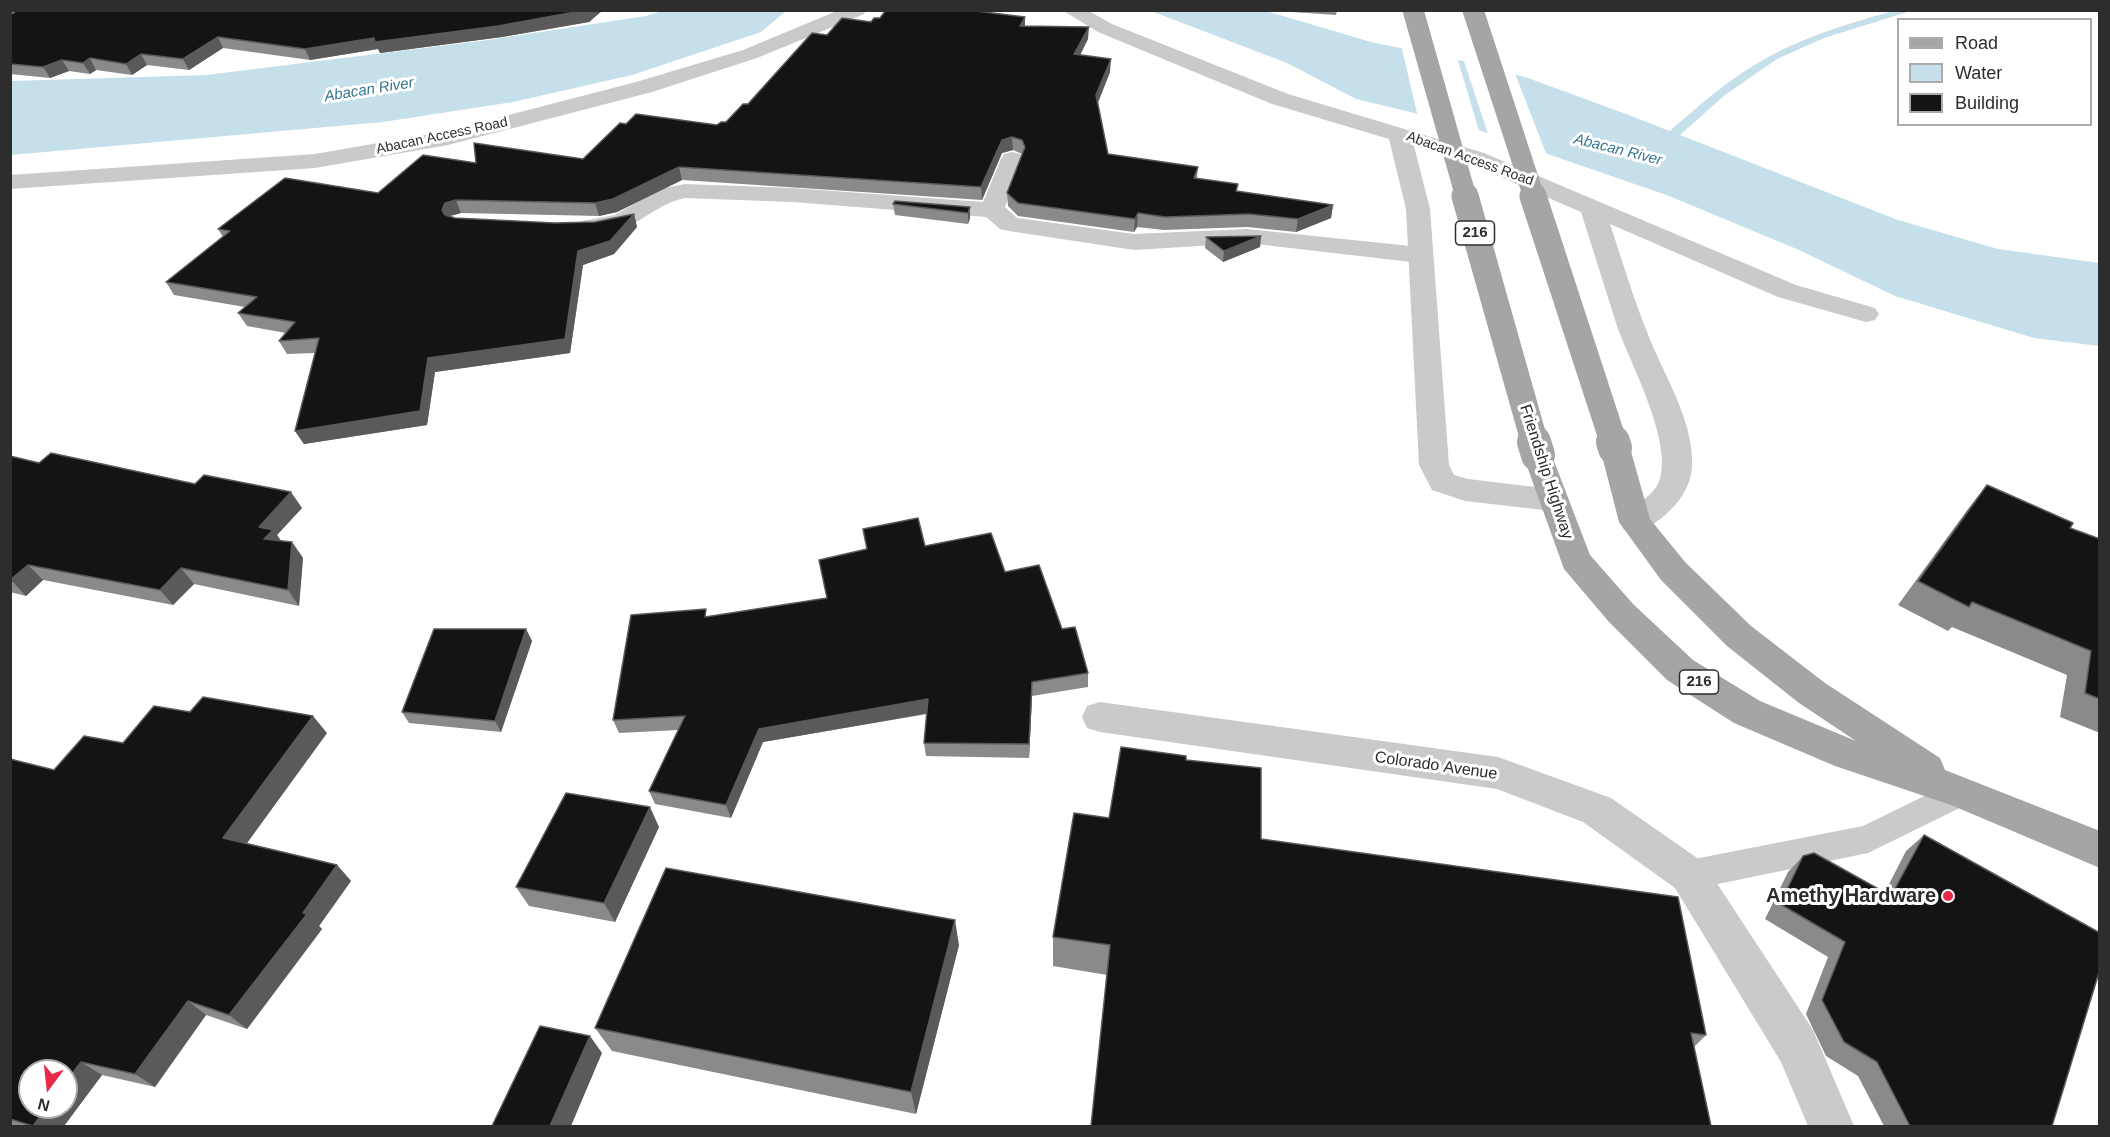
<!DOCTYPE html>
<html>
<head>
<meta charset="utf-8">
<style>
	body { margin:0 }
	#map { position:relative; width:2110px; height:1137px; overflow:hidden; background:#fff; font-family:Helvetica,sans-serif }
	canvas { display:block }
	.frame { position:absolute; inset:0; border:12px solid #2d2d2d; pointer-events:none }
	.legend { position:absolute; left:1897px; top:18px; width:195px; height:108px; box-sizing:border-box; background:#fff; border:2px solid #ababab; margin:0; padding:8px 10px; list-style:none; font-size:18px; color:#2d2d2d }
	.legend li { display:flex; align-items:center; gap:12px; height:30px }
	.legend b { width:30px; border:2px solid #ababab }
	.north { position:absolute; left:18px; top:1059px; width:60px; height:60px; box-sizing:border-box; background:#fff; border:2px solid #ababab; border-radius:50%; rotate:195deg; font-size:16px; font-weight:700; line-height:24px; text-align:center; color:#2d2d2d }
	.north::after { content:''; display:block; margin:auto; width:21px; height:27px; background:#e92948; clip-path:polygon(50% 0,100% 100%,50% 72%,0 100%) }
</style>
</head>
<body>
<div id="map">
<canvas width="2110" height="1137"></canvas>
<div class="frame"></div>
<ul class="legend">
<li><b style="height:8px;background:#a5a5a5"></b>Road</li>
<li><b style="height:16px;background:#c5e0eb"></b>Water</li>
<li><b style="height:16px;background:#141414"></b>Building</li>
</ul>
<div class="north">N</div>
</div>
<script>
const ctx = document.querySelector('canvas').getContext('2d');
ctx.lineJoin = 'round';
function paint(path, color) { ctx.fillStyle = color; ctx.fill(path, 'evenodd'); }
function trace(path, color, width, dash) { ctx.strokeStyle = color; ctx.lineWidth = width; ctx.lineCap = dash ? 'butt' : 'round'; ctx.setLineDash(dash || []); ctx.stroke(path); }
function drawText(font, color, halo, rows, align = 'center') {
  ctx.font = font + ' Helvetica,sans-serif'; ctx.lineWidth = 6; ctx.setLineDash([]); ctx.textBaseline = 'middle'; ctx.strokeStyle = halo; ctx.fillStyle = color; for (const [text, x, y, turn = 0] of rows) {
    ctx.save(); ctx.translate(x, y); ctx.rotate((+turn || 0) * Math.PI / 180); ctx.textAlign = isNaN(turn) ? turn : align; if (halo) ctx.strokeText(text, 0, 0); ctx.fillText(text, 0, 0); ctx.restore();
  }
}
const water = new Path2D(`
	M665,10L786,11L761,32L632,75L513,102L383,122L11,155V81L206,75L481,41L646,16Z
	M1151,11H1266L1371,42L1478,64L1528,78L1626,114L1898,220L1998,249L2099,263V346L2034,338L1895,296L1799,250L1669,196L1464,125L1356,99L1287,63Z`);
const pier = new Path2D(`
	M1401,45L1457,57L1480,134L1418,117Z
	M1463,58L1514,71L1547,156L1489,137Z`);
const stream = new Path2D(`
	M1897,10H1914L1824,38L1777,59L1725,95L1662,151L1652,149C1664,135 1679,123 1693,111C1762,51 1810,34 1897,10Z`);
const service = new Path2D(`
	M1961,778L1972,782L1977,792L1972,802L1868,853L1689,890L1677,886L1672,875L1677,864L1689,860L1863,826Z`);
const minor = new Path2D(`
	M1012,152L1020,154L1023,159L1005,207L1017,218L1134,234L1247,229L1420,247L1429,250L1433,255L1429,260L1420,263L1247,243L1134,250L1009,231L1000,229L986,217L792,202L685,198C648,205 628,243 582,231L579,226L582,221L615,215L660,189L685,184L792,188L983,202L1001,159L1004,154Z
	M1100,702L1498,757L1611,798L1703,862L1813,1030L1854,1126H1808L1781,1062L1675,888L1583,822L1497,789L1100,732L1087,728L1082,717L1087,706Z`);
const tertiary = new Path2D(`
	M839,10H866L864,14L757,58L652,92L448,145L315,168L10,189V175L315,154L447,131L636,82L743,50Z
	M1062,10H1087L1112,24L1288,94L1484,153L1796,285L1875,308L1879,314L1875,320L1866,322L1778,297L1610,224C1622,260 1633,297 1647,332C1663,374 1694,420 1692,466C1691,487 1679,503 1664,516C1650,527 1641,535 1624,530L1619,522C1628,506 1650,500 1658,484C1676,447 1630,363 1617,326C1605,288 1593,250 1581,212L1468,163L1414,146L1430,209L1449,465L1454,475L1468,479L1552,489L1563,492L1568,500L1563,508L1552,511L1465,501L1432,490L1419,465L1406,209L1389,139L1272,104L1098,32Z`);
const primary = new Path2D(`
	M1615,438L1626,441L1630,448L1650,519L1685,562L1751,626L1825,683L1940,758L1945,770L2100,831V868L1951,805L1835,766L1734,723L1667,680L1609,622L1564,569L1523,455L1527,448L1538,445L1549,448L1590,555L1633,604L1693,660L1760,701L1856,741L1799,703L1727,646L1661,580L1619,522L1600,448L1604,441Z`);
const primaryBridgeFar2 = new Path2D(`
	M1413,10L1466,197
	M1473,10L1534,197`);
const primaryBridgeFar1 = new Path2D(`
	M1465,196L1535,444
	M1533,196L1614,444`);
const primaryBridge = new Path2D(`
	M1534,442L1538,455
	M1613,442L1615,448`);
const wall = new Path2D(`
	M15,10H603L589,22L502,37L380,53L378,49L310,60L223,48L189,70L147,65L132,75L96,70L90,74L69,71L50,78L10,74V15L16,11Z
	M1292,10H1337L1336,15L1292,12Z
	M871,22L1025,26L1088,39L1080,55L1110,72L1098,103L1108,154L1198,167L1197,178L1237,191L1333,205L1331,218L1296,232L1247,227L1164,230L1137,227L1134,232L1018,216L1008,206L1007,193L1022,154L1013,150L1002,153L982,200L682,180L617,212L599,216L461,213L450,216L455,218L555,223L595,222L634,214L637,227L614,254L583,265L570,353L435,372L427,425L304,444L295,431L315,353L287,354L279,341L286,333L247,326L238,313L245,307L174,295L166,282L223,237L218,229L378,193L476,163L583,159L626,124L717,125L726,122L748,104L827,35Z
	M893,204L970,207V218L968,224L895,215Z
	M1261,236L1260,247L1223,262L1205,248L1206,237Z
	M10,456L39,463L302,508L277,535L281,541L292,542L303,558L299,606L194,584L173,605L43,580L26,596L10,592Z
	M1987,485L2070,528L2100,539V733L2060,717L2067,675L1952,627L1948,631L1898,605L1968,509Z
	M863,529L925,546L1005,572L1062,629L1088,673V687L1032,696L1029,758L926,756L924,743L927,714L763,742L731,818L655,804L649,791L678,730L619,733L613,720L709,617L827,598L867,549Z
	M526,629L532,641L501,732L409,723L402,712Z
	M327,733L247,843L337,865L351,881L319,926L322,929L247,1029L206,1015L155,1087L102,1075L64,1126H16L10,1125V759L54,770Z
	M1186,760L1261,839L1706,1035L1694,1047L1107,975L1053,966V937L1109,818Z
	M659,827L615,922L529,906L516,887Z
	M1924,835L2052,1126H1884L1858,1076L1826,1056L1806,1014L1828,957L1765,919L1788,872L1803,856L1885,892L1906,851Z
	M959,945L916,1114L612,1051L595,1028Z`);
const shadedWall = new Path2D(`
	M586,10H603L589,22L502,37L380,53L378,49L310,60L305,49L374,38Z
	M1025,17V29L1020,26Z
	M1089,27L1088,39L1074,67V54Z
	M218,37L223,48L189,70L183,59Z
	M141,54L147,65L132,75L126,64Z
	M90,58L96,70L90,74L83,63Z
	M1111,59L1110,72L1096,107V95Z
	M62,60L69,71L50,78L43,67Z
	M1012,137L1013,150L1002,153L982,200L981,187L1002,140Z
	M679,167L682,180L617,212L599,216L595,203Z
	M456,200L461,213L450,216L447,223L442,210L445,203Z
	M1333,205L1331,218L1296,232L1298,219Z
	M970,207V218L968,224V213Z
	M1138,213L1137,227L1134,232L1135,219Z
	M634,214L637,227L614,254L583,265L570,353L435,372L427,425L304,444L295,431L428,358L578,251Z
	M1261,236L1260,247L1223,262L1224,251Z
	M291,492L302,508L277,535L284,545L264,539L259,527Z
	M292,542L303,558L299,606L288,590Z
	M28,565L43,580L26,596L11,580Z
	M181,568L194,584L173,605L160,590Z
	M526,629L532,641L501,732L495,721Z
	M1032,682V696L1029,758V744Z
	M928,699L930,713L763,742L731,818L726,805L759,729Z
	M313,716L327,733L239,854L223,838Z
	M650,807L659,827L615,922L604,903Z
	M337,865L351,881L319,926L322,929L247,1029L229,1015Z
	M955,920L959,945L916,1114L911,1092Z
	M188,1001L206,1015L155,1087L135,1074Z
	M590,1036L602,1053L571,1126H550Z
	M81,1062L102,1075L64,1126H33L47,1107H66V1082Z`);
const building = new Path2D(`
	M18,10H586L498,26L375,42L374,38L305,49L218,37L183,59L141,54L126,64L90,58L83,63L62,60L43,67L10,64V15Z
	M886,10H968L1025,17L1020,26L1089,27L1074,54L1111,59L1096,95L1108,154L1198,167L1194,178L1238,184L1236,191L1333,205L1298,219L1249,214L1165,217L1138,213L1135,219L1018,203L1007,193L1025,147L1022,140L1012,137L1002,140L981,187L679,167L613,199L595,203L456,200L445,203L442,210L445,215L455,218L555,223L595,222L634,214L610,241L578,251L565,339L428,358L420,411L295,431L319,338L279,341L295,322L238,313L257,297L166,282L230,231L218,229L285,178L378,193L423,155L476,163L474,143L583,159L620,123L626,124L636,114L717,125L721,122H726L743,104H748L812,33L827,35L842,18L871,22L874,18H880Z
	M895,201L970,207L968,213L893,204Z
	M1261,236L1224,251L1206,237Z
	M51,453L195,484L204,475L291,492L259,527L273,530L264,539L292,542L288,590L181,568L160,590L28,565L10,580V456L39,463Z
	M1987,485L2073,523L2070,528L2100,539V699L2085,693L2091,651L1972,602L1969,607L1918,581Z
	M918,518L925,546L991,533L1005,572L1039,565L1062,629L1075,627L1088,673L1032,682L1029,744L924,743L928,699L759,729L726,805L649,791L685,716L613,720L631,615L706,609L705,617L827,598L819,560L867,549L863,529Z
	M434,629H526L495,721L402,712Z
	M203,697L313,716L223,838L337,865L303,913L307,914L229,1015L188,1001L135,1074L81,1062L66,1082V1071H30V1107H47L33,1126L10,1119V759L54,770L84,736L123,743L154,706L190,712Z
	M1121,747L1186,756V760L1261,768V839L1678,897L1706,1035L1691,1033L1711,1126H1091L1110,945L1053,937L1074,813L1109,818Z
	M566,793L650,807L604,903L516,887Z
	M1924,835L2100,933V969L2052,1126H1910L1877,1062L1844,1042L1822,1000L1845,942L1780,904L1803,856L1814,853L1891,896Z
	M666,868L955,920L911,1092L595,1028Z
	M540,1026L590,1036L550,1126H492Z`);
const markers = [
	[1948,896,6,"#e92948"]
];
const farStreetnames = [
	["Abacan Access Road",442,136,-12],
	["Abacan Access Road",1470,159,20]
];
const farWaternames = [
	["Abacan River",369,90,-9],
	["Abacan River",1618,150,14]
];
const shields = [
	[1475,233,39],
	[1699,682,39]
];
const shieldNames = [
	["216",1475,233],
	["216",1699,682]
];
const streetNames = [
	["Friendship Highway",1546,472,72],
	["Colorado Avenue",1436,766,8]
];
const nearPoinames = [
	["Amethy Hardware",1936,896]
];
paint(water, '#c5e0eb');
paint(pier, '#fff');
paint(stream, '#c5e0eb');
paint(service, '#cacaca');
paint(minor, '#cacaca');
paint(tertiary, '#cacaca');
paint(primary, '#a5a5a5');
trace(primaryBridgeFar2, '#a5a5a5', 21);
trace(primaryBridgeFar1, '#a5a5a5', 27);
trace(primaryBridge, '#a5a5a5', 34);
paint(wall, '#8a8a8a');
paint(shadedWall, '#5a5a5a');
paint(building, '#141414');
trace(building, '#5a5a5a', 1.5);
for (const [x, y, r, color] of markers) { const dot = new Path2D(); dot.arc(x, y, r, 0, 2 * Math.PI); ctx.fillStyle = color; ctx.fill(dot); trace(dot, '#fff', 2); }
drawText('14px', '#2d2d2d', '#fff', farStreetnames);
drawText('italic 15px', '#397690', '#fff', farWaternames);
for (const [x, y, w] of shields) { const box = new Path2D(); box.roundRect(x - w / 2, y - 12, w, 24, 4.5); ctx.fillStyle = '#fff'; ctx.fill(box); trace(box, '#2d2d2d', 1.5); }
drawText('bold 15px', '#2d2d2d', null, shieldNames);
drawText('16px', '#2d2d2d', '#fff', streetNames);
drawText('bold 20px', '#2d2d2d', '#fff', nearPoinames, 'right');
</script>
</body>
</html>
